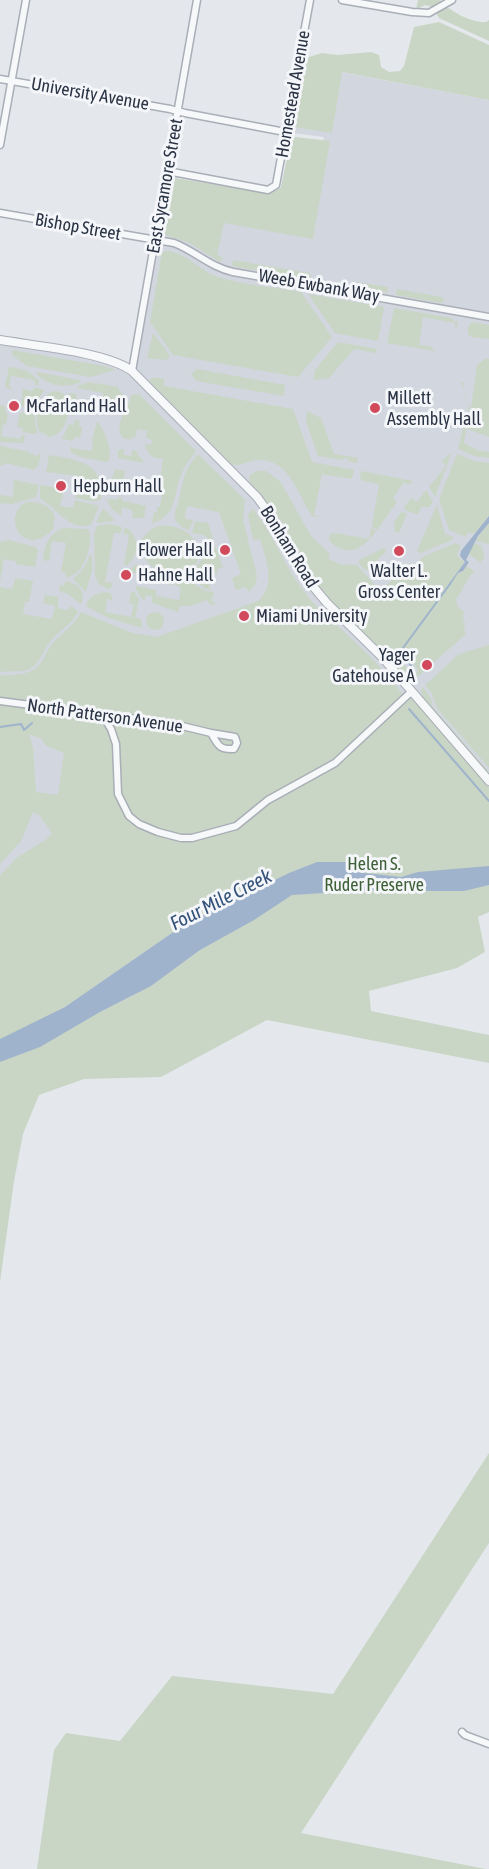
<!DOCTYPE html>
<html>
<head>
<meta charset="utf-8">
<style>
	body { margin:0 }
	canvas { display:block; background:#e4e7ec }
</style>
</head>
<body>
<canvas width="489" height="1869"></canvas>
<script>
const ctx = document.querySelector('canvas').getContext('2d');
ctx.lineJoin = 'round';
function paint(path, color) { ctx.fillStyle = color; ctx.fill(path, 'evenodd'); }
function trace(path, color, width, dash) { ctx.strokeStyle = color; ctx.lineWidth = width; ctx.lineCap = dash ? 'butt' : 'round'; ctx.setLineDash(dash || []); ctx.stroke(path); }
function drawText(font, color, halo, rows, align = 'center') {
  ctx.font = font + ' "Asap Condensed",sans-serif'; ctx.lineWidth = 6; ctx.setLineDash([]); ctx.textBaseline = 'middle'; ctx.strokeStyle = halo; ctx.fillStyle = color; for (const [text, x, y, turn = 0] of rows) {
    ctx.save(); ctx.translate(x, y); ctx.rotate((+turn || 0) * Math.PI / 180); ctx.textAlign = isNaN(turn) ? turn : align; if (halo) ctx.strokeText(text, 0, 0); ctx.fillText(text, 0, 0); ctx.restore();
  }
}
const built = new Path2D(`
	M298,64L489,100V867L0,1053V340L122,364H136L155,241L179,215L308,230L324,137L285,132Z`);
const green = new Path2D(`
	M418,0H440C449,11 471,23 486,22L489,20V41L439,18L433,7L425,5L416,10Z
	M439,22L489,45V100L342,72L332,133L294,127L306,64L309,57L322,53L338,55L371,52L379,55L381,67L389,72L400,71L404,66L414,27Z
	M295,137L330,141L313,239L224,223L217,255L223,258L220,262L190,243L165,235L175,178L266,193L275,191L281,187L291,140Z
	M168,251C188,254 200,271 218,277C244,285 274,287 301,292L332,337L298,377L173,355L150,322L162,252Z
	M233,260L309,273L312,277L308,279L235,267L232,265Z
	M357,282L388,287L387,293L357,288L355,285Z
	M397,289L442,297L445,300L441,303L396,295Z
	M308,294L384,307L378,341L335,333Z
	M394,308L451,318L455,322L458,321L457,328H455V323L423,317L419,345L431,347L435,351L387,343Z
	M472,322L489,325V339L472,337L468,334V326Z
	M153,333L169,354L168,360L147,358Z
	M338,342L377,349L376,353L354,349L329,378L313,380L315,370Z
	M12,350L104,366L115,370L91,377L27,366L12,355Z
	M486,358L489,359V437L468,429L477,365Z
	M9,367L26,370L39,380L38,385H35V380L11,376L9,387L12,388V390L5,387Z
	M197,369L285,385L284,396L196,381L191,374Z
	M37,372L80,380L81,382C63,389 51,386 36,374Z
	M154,377L164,379V386L293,409L312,462L354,470L352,479L322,474L314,515L319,517H313C297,496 291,459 258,460C248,460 240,468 231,464L149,381Z
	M89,382L119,387V391L124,395L116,414L107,410L99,415L96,414L98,403H102L103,393L77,388L78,386Z
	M461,382L464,383L463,387L470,406L464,443L477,450L489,452V458L474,456L458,449L469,405Z
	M34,387L44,390L36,404H33L32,409L23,407L21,404L23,389L33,391Z
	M53,391L59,392L65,395C71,410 68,434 49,437L42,432L40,433C33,418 37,399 53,391Z
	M68,393L77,394L76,399L86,401L84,413L72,416Z
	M139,394L196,451C189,460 182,470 179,481C172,502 177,514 152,524L154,512H157V507H160L162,494L158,492L163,459L152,457L145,447V444L151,445L152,440L146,438L147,431L137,429L136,436L129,440L122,437C114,422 128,410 131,395Z
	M4,403L6,413H8L6,425L3,424L1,436L20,439L22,435H25L23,443L0,442V405L4,406Z
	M28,411L34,415L37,434L22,432L23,428L17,427L20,412L28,414Z
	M307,411L321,418L334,454L358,458L357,463L348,461L349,459L344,458L343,460L318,456L306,421Z
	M75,420L80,421L79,426L82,427L80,438L74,437L73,441L62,439L69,424L74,425Z
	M97,421C104,430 114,450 108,462L80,457L70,452L72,444V448L92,451L93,441L92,440Z
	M0,446L30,452V454L38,456L39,453L41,454L38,467L36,466L35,470L5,463L4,465H0Z
	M124,449L123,455L131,456L132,451L135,450L144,463L118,458V450Z
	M452,452L435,497L429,487L446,466L442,461Z
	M198,454L245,500L243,520L257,576L255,585L249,592L245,587L236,590L232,578L241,574L219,512L187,506L185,519L193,520L189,530C183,528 177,525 175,518C174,512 176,508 178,503C184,481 182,472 198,454Z
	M457,454L474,461L489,463V516L475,533H467L466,537L449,530L439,499Z
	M49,455C78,460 105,462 101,500L92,501L75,498L79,476L46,472Z
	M116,469L125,471L121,495L119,494V490L108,487Z
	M256,471H266L280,481L311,536L330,554L328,559L340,564L357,565L380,591L411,563L415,567L422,557L456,543L461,546L457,554L459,558L465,562L457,574L463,571L466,566L475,571C466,578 464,589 456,599L458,607L464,612L463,621L465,622L464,629L466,634L431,665L428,662L424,665L427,669L417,677L412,678L406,673L404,675C378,644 346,620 321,589C294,555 279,514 250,483L249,476ZM422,622L405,646L403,651L417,668L418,671L415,675L411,674L397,655Z
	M361,471L413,481L409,485L404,482L393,498L397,502L377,530L372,526L379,484L360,480Z
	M14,480L39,485L36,497L12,504L0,503V495L13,497Z
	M40,485L64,489L60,506L73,508L75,500L99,506L91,525C68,531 58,508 40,499Z
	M426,490L433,501L430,507H421L418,515L403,509L411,498L417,502Z
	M119,497L122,498V501L146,506L144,518H132L133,513L130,509L122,507L121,516L111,508L107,499L118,500Z
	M26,502C38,501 50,505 55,516L53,529C24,560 0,517 26,502Z
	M437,505L445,534L453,537L452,540L421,553L417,551Z
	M103,508L114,519V521L96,523Z
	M253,509L266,527L293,576L312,602L370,656L402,693L417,703L489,785V912L478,917L485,952L457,968L369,991L371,1011L489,1035V1063L267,1020L161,1077L84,1079L39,1095L23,1134L14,1181L0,1282V876L16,858L47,839L52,833L39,815L33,812L21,841L0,864V704L84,709L0,698V676C9,674 19,676 28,672C43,667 44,655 52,644C62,632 72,628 81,612L132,633L157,637L258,601C277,584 266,561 260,539L253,540L248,515ZM29,734L42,739L46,746L64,753L58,795L36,792L33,748ZM232,901L241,927L200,950L151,986L100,1012L26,1028L65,1007L185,924Z
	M401,512L407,514L399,533L395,532L394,522Z
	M195,521L208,523L213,538L210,540L204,535L192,533Z
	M489,523V544L475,541Z
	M108,524L120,526L122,528L121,533H114L105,582L113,583L111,588L108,589L99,584L95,576L94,534L97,526Z
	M158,526C210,521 212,585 165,572C156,570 147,564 143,555C136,542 146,531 158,526Z
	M63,528L87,529L90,532C91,549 85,574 66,578V573L61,572L66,543L52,541L49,561L43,560C45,545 48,534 63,528Z
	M127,528C141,540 139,554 127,566L124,564L129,535L123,534L124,529Z
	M371,528L376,531C364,549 346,559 329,540L330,534L335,533L369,539Z
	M9,540L35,547L38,550L35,567L16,564V561L4,559L0,581V542Z
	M474,543L482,546C481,550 485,554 484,559L481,560V563L468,553Z
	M215,545L223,567L217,569L218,573L207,577L211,590L204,588L189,574C198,568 201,557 209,553L212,546Z
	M384,548L387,551L366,571L359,564V560Z
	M90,555H92V571L86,592L73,579L84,568Z
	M135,565C149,564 160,575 173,577L172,585L163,583V578L129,572V569Z
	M176,577C194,577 198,592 213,592L214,594L211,600L216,604L210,605L207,600L191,606H180L178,612L152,603V596L146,595L145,600L142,599L136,589V586L156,590V596L179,600L181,587L174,585Z
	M15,578L33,581L29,602H25L23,614L52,619L55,606L43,603L45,595L58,597V608L68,610L71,606L78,611C72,625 58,631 49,643C42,652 41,663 29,669C20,673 10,670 0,672V587L12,589Z
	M65,581C77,583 86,590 82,603L80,604L68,594L59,591L60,585L64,586Z
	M104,592L111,593L112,600L107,599L105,612L131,617L134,604L129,603L131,592H134L139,599L135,618L141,619L142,628L109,618L87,607L86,603L93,596Z
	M146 621a9 9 0 1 1 18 0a9 9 0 1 1-18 0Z
	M489,645V768L437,708L431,692L425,685L459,654Z
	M423,687L430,697L433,707L489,772V776L424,699L421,691Z
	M489,1453V1543L301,1833L486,1869H37L54,1750L66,1733L120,1741L172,1676L333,1694Z`);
const water = new Path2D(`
	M489,516V523L478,536L466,560L469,562L463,571L458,573L451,584L448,585L465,562L460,556L461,551Z
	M317,862H351L358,867L357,869L365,873L401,877L418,872L489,866V885L464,891H357L292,895L254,920L200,950L151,986L100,1012L40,1047L0,1062V1039L65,1007L185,924L289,873Z`);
const stream = new Path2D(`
	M413,675L411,666L402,652L403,648L450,584
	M409,709L489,801
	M0,727L21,724L24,730L32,723`);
const minor = new Path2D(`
	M342,0L412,12L429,13L452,0
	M0,79L170,109L185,113L285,132
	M0,145L26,0
	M167,171L268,190L276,185L310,0
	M0,213L174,243C195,251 210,267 233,272L489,317
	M132,371L197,0
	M0,701L174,724L211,733C218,745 219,750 234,749L237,743L235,737L211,733
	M96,714L106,721L111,729L116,744L118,794L129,816L139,824L158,832L181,838H192L236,826L268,800L335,763L412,691
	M462,1732L465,1735L489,1744`);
const tertiary = new Path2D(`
	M0,340C35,346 106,352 132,371L257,497L276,523L311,584L327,603L383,658L489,781`);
const markers = [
	[14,406,6,"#d1495b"],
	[375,408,6,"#d1495b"],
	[61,486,6,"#d1495b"],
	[225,550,6,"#d1495b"],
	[399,551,6,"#d1495b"],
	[126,575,6,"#d1495b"],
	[244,616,6,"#d1495b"],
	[427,665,6,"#d1495b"]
];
const streetNames = [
	["University Avenue",90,94,10],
	["Homestead Avenue",293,94,-80],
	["East Sycamore Street",165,186,-80],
	["Bishop Street",78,227,10],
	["Weeb Ewbank Way",319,286,10],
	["Bonham Road",289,547,58],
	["North Patterson Avenue",105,716,8]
];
const poiNames = [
	["Millett",387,398],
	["Assembly Hall",387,419],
	["McFarland Hall",26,406],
	["Hepburn Hall",73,486],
	["Flower Hall",213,550,"right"],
	["Walter L.",399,571,"center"],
	["Gross Center",399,592,"center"],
	["Hahne Hall",138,575],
	["Miami University",256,616],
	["Yager",415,655,"right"],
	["Gatehouse A",415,676,"right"]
];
const parkNames = [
	["Helen S.",374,864],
	["Ruder Preserve",374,885]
];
const waterNames = [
	["Four Mile Creek",221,900,-27]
];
paint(built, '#d2d6de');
paint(green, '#c9d6c5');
paint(water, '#9fb4cc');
trace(stream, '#9fb4cc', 2);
trace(minor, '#a9aeb7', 9);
trace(tertiary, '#a9aeb7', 10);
trace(minor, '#f7f8fa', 6);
trace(tertiary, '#f7f8fa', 8);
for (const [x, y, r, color] of markers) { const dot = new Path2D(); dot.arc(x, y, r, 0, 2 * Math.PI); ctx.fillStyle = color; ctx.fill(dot); trace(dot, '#f4f6f9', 2); }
drawText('18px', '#2b3445', '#f4f6f9', streetNames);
drawText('18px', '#2b3445', '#f4f6f9', poiNames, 'left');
drawText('18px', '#3f6138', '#f4f6f9', parkNames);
drawText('italic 20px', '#34527a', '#f4f6f9', waterNames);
</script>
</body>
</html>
